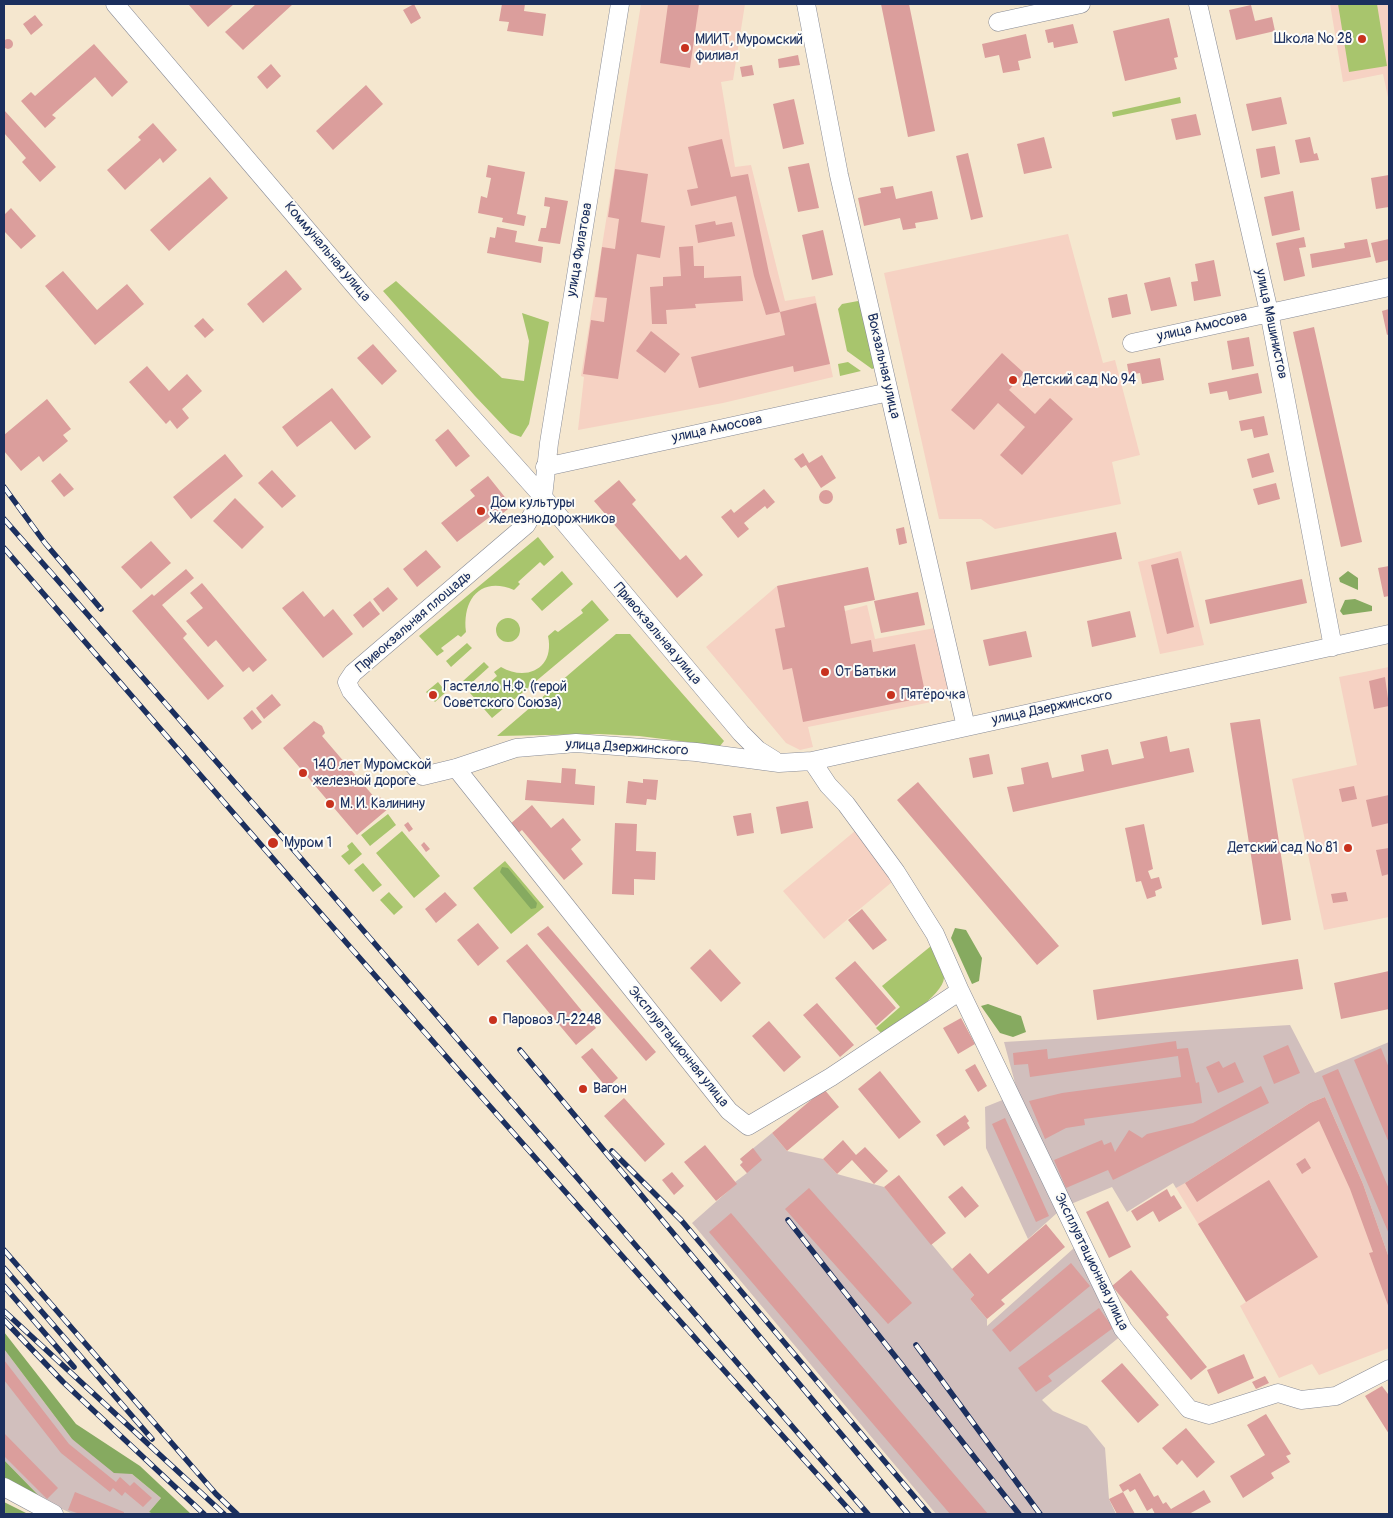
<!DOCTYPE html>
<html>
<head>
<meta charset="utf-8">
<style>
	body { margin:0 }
	#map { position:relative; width:1393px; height:1518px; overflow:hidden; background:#f5e7cf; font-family:Pangolin,sans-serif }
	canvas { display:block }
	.frame { position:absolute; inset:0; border:5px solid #1b2f5e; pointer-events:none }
</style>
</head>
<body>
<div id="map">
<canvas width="1393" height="1518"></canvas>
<div class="frame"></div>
</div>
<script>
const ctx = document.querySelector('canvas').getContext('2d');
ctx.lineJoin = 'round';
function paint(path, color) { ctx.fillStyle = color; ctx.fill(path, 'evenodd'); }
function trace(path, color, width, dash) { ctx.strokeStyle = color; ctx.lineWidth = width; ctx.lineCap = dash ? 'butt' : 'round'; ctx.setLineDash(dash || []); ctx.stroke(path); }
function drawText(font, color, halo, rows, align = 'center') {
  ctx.font = font + ' Pangolin,sans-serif'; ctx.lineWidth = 4; ctx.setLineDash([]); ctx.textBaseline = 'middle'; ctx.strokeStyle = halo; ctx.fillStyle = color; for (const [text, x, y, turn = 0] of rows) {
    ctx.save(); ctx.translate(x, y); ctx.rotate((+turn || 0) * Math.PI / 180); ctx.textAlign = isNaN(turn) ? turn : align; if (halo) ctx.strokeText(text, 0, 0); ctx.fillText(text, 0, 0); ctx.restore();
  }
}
const built = new Path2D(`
	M641,4H745L733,80L721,82L735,167L751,165L785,301L815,296L833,377L723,403L578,430L584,377L581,376Z
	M1330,4H1389V102L1383,74L1343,82Z
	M1068,234L1103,363L1115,360L1140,455L1112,462L1121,504L995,529L981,519H939L884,273Z
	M1181,551L1204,645L1160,654L1138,562Z
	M824,576L831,608L845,611L867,605L875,639L935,628L951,698L808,727L813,747L800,750L786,743L706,647L777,586Z
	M1389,667V917L1324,930L1292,779L1357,765L1339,677Z
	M855,831L892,882L824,939L783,891Z
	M1325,1097L1363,1184L1389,1258V1348L1319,1375L1312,1364L1279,1378L1240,1306L1246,1302L1176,1188L1310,1103Z`);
const industrial = new Path2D(`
	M1290,1025L1315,1073L1389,1042V1258L1363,1184L1325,1097L1310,1103L1185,1183L1176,1188L1173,1183L1127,1212L1112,1187L1071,1204L1018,1094L1004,1042Z
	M1005,1099L1057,1213L1028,1239L986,1148L985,1107Z
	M772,1133L787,1151L823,1159L837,1174L884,1187L974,1295L970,1299L987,1319V1326L1074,1248L1099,1297L1122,1335L1042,1400L1053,1411L1087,1426L1105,1448L1109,1499L1116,1514H936L692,1223L736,1184L735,1182L747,1173L740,1165L743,1162L740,1159Z
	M4,1349L72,1439L132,1474L161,1498L149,1512L153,1514H73L44,1501L4,1460Z`);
const green = new Path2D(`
	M1338,4H1377L1387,66L1349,72Z
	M1180,97L1181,103L1113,117L1112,112Z
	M396,281L502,378L524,381L529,341L522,313L549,322L529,424L521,437L510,433L475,396L383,291Z
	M858,301L863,306L877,367L872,369L847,351L838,309L842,304Z
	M848,362L861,371L840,376L838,364Z
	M538,537L554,557L544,566L540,562L518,582L520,584L514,590C481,576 462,599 466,632L461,637L458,635L441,648L444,651L437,656L419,636Z
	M562,571L573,584L542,611L531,599Z
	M592,600L609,620L492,718L470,693L477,687L480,691L497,676L494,672L501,667C527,682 555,668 548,636L555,630L558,632L583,613L581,610Z
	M496 630a12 12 0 1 1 24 0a12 12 0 1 1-24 0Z
	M616,634H630L724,741L720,746L639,736L599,734L497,736Z
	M467,643L472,648L451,667L446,661Z
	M484,662L489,667L468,686L463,681Z
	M438,682L446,692L435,702L426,692Z
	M388,814L396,825L370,846L361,835Z
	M402,831L440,876L414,898L376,853Z
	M352,842L362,854L349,865L341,856L349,850L347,846Z
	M505,861L544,907L511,934L473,888Z
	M363,863L382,885L373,892L354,870Z
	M389,892L403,907L394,915L380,900Z
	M931,946C935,954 945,969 944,978C943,995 897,1025 883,1035L876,1028L900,1007L882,986Z`);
const forest = new Path2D(`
	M1348,571L1358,578V590L1340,582L1339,578Z
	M1355,599L1372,606V611L1343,615L1340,611L1345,600Z
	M502,867L508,868L537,903L536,908L531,909L500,872Z
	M955,928L966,930L982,958L979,981L972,984L951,938Z
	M988,1004L1021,1016L1026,1032L1013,1037L1000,1033L981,1006Z
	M4,1332L76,1424L140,1466L191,1514H153L149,1512L161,1498L132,1474L114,1473L72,1439L4,1349Z
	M4,1460L44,1501L4,1480Z
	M4,1502L28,1514H4Z`);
const building = new Path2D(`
	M191,4H234L208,27L189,5Z
	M256,4H293L243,50L225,32Z
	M414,4L421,18L411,24L403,10Z
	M502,4H525L524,11L546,14L543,36L507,31L509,22L499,21Z
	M668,4H699L690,68L660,63Z
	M881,4H909L935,131L908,137Z
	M1251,5L1255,21L1272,17L1275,31L1236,40L1229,10Z
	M35,15L43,25L31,35L23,24Z
	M1169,18L1178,57L1174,58L1177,69L1125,81L1113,31Z
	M1073,24L1078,43L1054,48L1053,42L1048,43L1045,30Z
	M1026,34L1031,58L1018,61L1020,70L1003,73L999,55L985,58L982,44Z
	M3 44a5 5 0 1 1 10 0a5 5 0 1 1-10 0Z
	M94,44L128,82L112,97L95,77L52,115L56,118L45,128L21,101L31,92L35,96Z
	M798,55L800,65L779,68L778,59Z
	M271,64L281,76L267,89L257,77Z
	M752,65L754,75L742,77L740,67Z
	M366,85L383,104L333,150L316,131Z
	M1281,97L1287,124L1252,131L1246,104Z
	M794,99L804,144L783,149L773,104Z
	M4,110L56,167L40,182L22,162L26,158L4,133Z
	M1196,114L1201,135L1176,140L1171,119Z
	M153,123L177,150L163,163L160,158L125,190L107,170L141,140L138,137Z
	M1044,137L1052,168L1024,174L1017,144Z
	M1310,137L1314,154L1317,153L1319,160L1300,163L1295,140Z
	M722,139L731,177L748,174L769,273L780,312L766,315L754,276L736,196L691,206L687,190L698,188L688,147Z
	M1275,146L1280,174L1261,178L1256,149Z
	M968,153L983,217L971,220L956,156Z
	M809,163L819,208L798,212L788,167Z
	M488,165L525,172L517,214L526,216L524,226L502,222L503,218L478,213L481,196L487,198L491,178L486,177Z
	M615,169L648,174L641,222L665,226L660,258L637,254L618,379L583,374L591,320L604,322L607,298L595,297L602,247L615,249L619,219L608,217Z
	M1389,175V207L1376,209L1371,178Z
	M210,177L228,198L169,251L150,230Z
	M893,186L896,199L932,191L938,219L915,223L916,228L903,230L900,218L864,226L858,198L881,193L880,188Z
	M1293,191L1300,230L1272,236L1264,197Z
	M545,197L568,201L560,244L538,241L541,228H546L550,207L544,206Z
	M11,208L36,236L21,249L4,231V215Z
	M715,221L716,225L732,222L735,236L698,243L695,225Z
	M497,227L517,231L515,242L543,247L541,263L487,253L490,237L495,238Z
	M823,230L833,275L812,280L802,235Z
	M1304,237L1306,247L1299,248L1305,276L1284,281L1276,243Z
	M1367,239L1371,257L1312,268L1310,254L1345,248L1344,243Z
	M1389,239V260L1376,263L1371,243Z
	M693,246L694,266H704V278L741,276L743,301L695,304L696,308L666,310L667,324H652L650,287L663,286V277L681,276L679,247Z
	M1214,260L1221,296L1194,301L1191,282L1198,281L1195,264Z
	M286,270L302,289L263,323L247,304Z
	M63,271L97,310L127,284L144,304L95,345L45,286Z
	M1170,277L1177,306L1151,311L1144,283Z
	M1127,294L1131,314L1112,318L1108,298Z
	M816,303L830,364L794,372L793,366L699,388L691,357L785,335L780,312Z
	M1389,309V334L1387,335L1382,311Z
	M203,318L214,330L205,338L194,326Z
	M1314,327L1362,542L1341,547L1293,332Z
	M651,331L680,354L665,373L636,351Z
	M1249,337L1254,366L1232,370L1227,341Z
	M373,344L397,371L382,385L357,358Z
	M1002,353L1024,373L1009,390L1035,414L1050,398L1073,419L1022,475L1000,455L1025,427L998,403L974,430L951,410Z
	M1160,358L1164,380L1142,384L1140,373L1129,375L1127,364Z
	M147,366L169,391L187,374L202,391L182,409L189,418L177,429L170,420L166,424L129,382Z
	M1258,373L1262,393L1229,400L1227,391L1210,394L1208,383Z
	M332,388L371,437L355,450L331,421L297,447L282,427Z
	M47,399L71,429L63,435L68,441L43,462L39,456L21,471L4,451V435Z
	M1264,416L1268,435L1254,438L1252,429L1241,431L1239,421Z
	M448,429L470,456L456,467L435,440Z
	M803,453L809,463L822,455L836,478L821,488L806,465L801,468L794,459Z
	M1269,453L1274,472L1252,478L1247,459Z
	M225,454L243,476L191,519L173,497Z
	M272,470L296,496L282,508L258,483Z
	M60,473L74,489L64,497L51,481Z
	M488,476L512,506L494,520L491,516L457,542L441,523L475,496L470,490Z
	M619,480L636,500L632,504L680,560L686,555L703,575L677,598L594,501Z
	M1276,483L1280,499L1258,505L1253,489Z
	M764,489L775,502L767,509L765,506L744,523L749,529L738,538L721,517L731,509L734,513Z
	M819 497a7 7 0 1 1 14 0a7 7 0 1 1-14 0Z
	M235,498L264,527L242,549L213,521Z
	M904,527L907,543L899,545L896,529Z
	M1116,532L1122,559L971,590L966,562Z
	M151,541L171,563L141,589L121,567Z
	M426,550L441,567L417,587L403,569Z
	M1178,558L1194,627L1167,634L1151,565Z
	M1389,566V596L1384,597L1378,568Z
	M868,567L875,600L844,606L851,644L871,640L873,652L915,644L926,697L803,722L792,668L783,670L775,629L785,627L777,586Z
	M186,569L194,578L162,605L187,634L183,638L224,686L208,700L132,611L152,594L154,596Z
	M1302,579L1307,603L1210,624L1205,600Z
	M202,583L267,660L253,672L249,667L243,672L216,640L208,647L186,621L203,608L190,593Z
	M388,587L398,599L383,612L373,599Z
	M303,591L324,617L333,609L353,634L323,658L282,608Z
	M918,592L925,625L881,633L874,601Z
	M370,601L380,614L363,628L353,615Z
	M1130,611L1136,637L1092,647L1087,621Z
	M1026,631L1032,657L989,666L983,640Z
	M1385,677L1389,706L1374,709L1369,681Z
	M272,694L281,705L264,719L256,708Z
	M252,710L262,722L252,730L243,718Z
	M1260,719L1291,920L1262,925L1230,723Z
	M314,721L322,726L325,733L322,736L375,798L378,796L384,800L389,808L357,835L283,748Z
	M1167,736L1170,752L1189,748L1194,772L1013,812L1007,787L1024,784L1021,768L1048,762L1052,778L1084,771L1081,755L1108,749L1112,765L1144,758L1140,742Z
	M989,754L993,774L973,778L969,758Z
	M562,768L576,769L575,784L595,786L594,805L525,800L527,780L561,783Z
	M643,779L658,780L656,800L647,799L646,805L626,803L628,781L643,783Z
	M918,782L1059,946L1037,965L897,800Z
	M1354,786L1357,799L1342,802L1339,789Z
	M1389,795V823L1372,827L1366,800Z
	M808,801L813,828L781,834L776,807Z
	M532,805L551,828L563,818L581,840L571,849L583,864L564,880L522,830L517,834L509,825Z
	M751,813L754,833L737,836L733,816Z
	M408,822L413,829L409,832L404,825Z
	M615,823L637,824L636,851L656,852L655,880L634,879V895L612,894Z
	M1144,824L1153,869L1148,871L1151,879L1159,877L1162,888L1155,891L1156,896L1147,899L1141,881L1136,882L1125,828Z
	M424,842L430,849L426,852L421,845Z
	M1389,848V874L1382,876L1376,850Z
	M445,892L457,905L436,923L425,909Z
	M1346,892L1348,901L1333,903L1331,894Z
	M862,909L887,940L873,950L848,920Z
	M478,923L499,948L478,966L457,940Z
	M548,926L656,1052L646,1061L537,934Z
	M527,944L596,1028L576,1045L506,961Z
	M710,949L741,983L721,1002L690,968Z
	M1298,959L1303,989L1097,1020L1093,990Z
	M855,961L896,1008L876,1026L835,978Z
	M1389,971V1009L1341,1019L1334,983Z
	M817,1003L854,1045L840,1057L803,1015Z
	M961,1018L975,1044L958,1054L943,1028Z
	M769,1021L801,1057L784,1072L752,1036Z
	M1176,1041L1177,1049L1188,1048L1196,1083L1199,1082L1202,1103L1084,1119L1085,1125L1066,1128L1045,1139L1029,1101L1062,1093L1181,1077L1178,1056L1030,1077L1028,1064L1014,1065L1013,1053L1047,1049L1048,1059Z
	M1288,1045L1300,1073L1274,1084L1263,1056Z
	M592,1048L618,1078L607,1088L581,1057Z
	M1381,1048L1389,1068V1143L1354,1060Z
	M1219,1061L1223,1068L1235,1062L1244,1082L1218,1093L1206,1067Z
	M975,1064L987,1086L978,1092L965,1070Z
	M1338,1069L1389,1189V1234L1322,1076Z
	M880,1071L921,1122L899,1139L858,1089Z
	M1261,1086L1269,1103L1113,1180L1108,1170L1066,1188L1054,1160L1102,1140L1104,1145L1111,1142L1115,1152L1129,1130L1142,1138L1147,1134L1193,1123Z
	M824,1089L839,1107L787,1151L772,1133Z
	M1325,1097L1363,1184L1389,1258V1308L1369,1253L1373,1252L1350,1189L1319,1121L1197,1202L1185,1183L1310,1103Z
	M624,1098L665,1144L645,1162L604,1116Z
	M965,1115L969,1121L967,1123L970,1128L944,1146L936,1135Z
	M1005,1118L1049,1216L1036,1222L992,1124Z
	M843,1140L856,1155L865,1147L888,1171L874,1184L852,1160L837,1174L823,1159Z
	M705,1145L737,1184L716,1201L684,1162Z
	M753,1148L762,1160L747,1173L740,1165L743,1162L740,1159Z
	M1305,1158L1311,1168L1302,1174L1296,1164Z
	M672,1172L684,1186L674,1195L662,1180Z
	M899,1175L946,1233L931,1245L884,1187Z
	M1269,1180L1318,1257L1246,1302L1198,1224Z
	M962,1186L979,1206L965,1218L948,1197Z
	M809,1188L912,1303L888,1324L785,1209Z
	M1167,1189L1171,1197L1174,1195L1182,1208L1159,1222L1153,1211L1137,1221L1131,1211Z
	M1108,1201L1131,1247L1109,1258L1086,1212Z
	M731,1213L988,1514H950L709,1232Z
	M1046,1224L1065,1247L1001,1300L1005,1304L987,1319L970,1299L974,1295L952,1269L970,1253L988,1274Z
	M1071,1263L1090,1286L1010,1352L992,1330Z
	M1131,1270L1169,1315L1166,1317L1207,1367L1191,1380L1112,1286Z
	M1099,1308L1113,1328L1048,1376L1052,1381L1036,1392L1018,1368Z
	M1244,1354L1254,1378L1218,1394L1207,1370Z
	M4,1360L69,1444L116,1482L120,1477L130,1486L134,1482L152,1498L143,1507L125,1492L122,1496L113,1488L110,1492L61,1453L4,1380Z
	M1122,1363L1159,1405L1138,1423L1101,1381Z
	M1265,1376L1269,1383L1256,1389L1252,1382Z
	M1382,1386L1388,1394L1389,1393V1434L1365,1396Z
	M1266,1414L1291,1454L1286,1456L1290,1462L1271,1473L1274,1478L1243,1498L1230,1476L1265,1455L1247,1425Z
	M1186,1428L1215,1462L1197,1478L1182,1460L1177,1465L1162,1448Z
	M4,1433L58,1488L47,1499L4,1456Z
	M1140,1473L1154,1497L1158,1495L1163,1504L1166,1502L1171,1509L1204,1490L1211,1502L1189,1514H1155L1152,1508L1147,1511L1135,1489L1130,1492L1128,1489L1123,1492L1119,1485Z
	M75,1492L124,1512V1514H80L68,1510Z
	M1123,1492L1135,1514H1117L1109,1499Z`);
const minor = new Path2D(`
	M115,4L360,292L543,497L741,733L758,750L774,760
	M620,4L549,443L543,497L526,525L353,673L347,682L351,691L423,776L456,768L516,748L576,743L696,752L779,763L812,761L1389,634
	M806,4L839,175L966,727
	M1198,4L1269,312L1333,647
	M998,22L1081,4
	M1132,343L1389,287
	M545,467L889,392
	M812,761L828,785L846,804L896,872L935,934L960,991L1123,1329L1189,1409L1209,1415L1278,1393L1301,1400L1336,1396L1389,1369
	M456,768L729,1111L748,1126L831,1077L960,991
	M4,1487L54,1514`);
const rail = new Path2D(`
	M4,487L45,543L101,609
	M4,519L292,848L868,1514
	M4,548C284,873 566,1196 853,1514
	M520,1050L908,1514
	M612,1151L681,1220L929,1514
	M788,1220L1019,1514
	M4,1250L216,1494L237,1514
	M4,1268L152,1439
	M4,1286L74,1367
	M4,1311L224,1514
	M4,1320L63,1382L204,1514
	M916,1345L1040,1514`);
const markers = [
	[1362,39,5,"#c8321e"],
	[685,48,5,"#c8321e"],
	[1013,380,5,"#c8321e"],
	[481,511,5,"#c8321e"],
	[825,672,5,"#c8321e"],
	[433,695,5,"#c8321e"],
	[891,695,5,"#c8321e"],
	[303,773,5,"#c8321e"],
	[330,804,5,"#c8321e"],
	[273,843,6,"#c8321e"],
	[1348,848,5,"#c8321e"],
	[493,1020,5,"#c8321e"],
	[583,1089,5,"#c8321e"]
];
const poiNames = [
	["Школа № 28",1352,39,"right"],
	["МИИТ, Муромский",695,40],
	["филиал",695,56],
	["Детский сад № 94",1023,380],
	["Дом культуры",491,503],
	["Железнодорожников",491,519],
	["От Батьки",835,672],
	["Гастелло Н.Ф. (герой",443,687],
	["Советского Союза)",443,703],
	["Пятёрочка",901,695],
	["140 лет Муромской",313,765],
	["железной дороге",313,781],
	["М. И. Калинину",340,804],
	["Муром 1",284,843],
	["Детский сад № 81",1338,848,"right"],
	["Паровоз Л-2248",503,1020],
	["Вагон",593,1089]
];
const streetNames = [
	["улица Филатова",580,250,-80],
	["Коммунальная улица",327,252,50],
	["улица Машинистов",1271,324,78],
	["улица Амосова",1202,327,-13],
	["Вокзальная улица",883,366,77],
	["улица Амосова",717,429,-12],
	["Привокзальная площадь",414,622,-41],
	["Привокзальная улица",657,634,50],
	["улица Дзержинского",1052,708,-12],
	["улица Дзержинского",627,748,3],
	["Эксплуатационная улица",678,1047,51],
	["Эксплуатационная улица",1091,1262,64]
];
paint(built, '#f6d2c3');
paint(industrial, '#d1bfbd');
paint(green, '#a8c56d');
paint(forest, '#86aa60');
paint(building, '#db9e9c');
trace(minor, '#888b96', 19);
trace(minor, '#fff', 18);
trace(rail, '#1b2f5e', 5.5);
trace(rail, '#fdfcf7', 4, [11]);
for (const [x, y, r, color] of markers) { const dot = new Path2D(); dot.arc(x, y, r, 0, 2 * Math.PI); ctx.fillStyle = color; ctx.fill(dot); trace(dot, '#fdfcf7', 2); }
drawText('14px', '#1b2f5e', '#fdfcf7', poiNames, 'left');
drawText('14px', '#1b2f5e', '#fdfcf7', streetNames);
</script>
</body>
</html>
